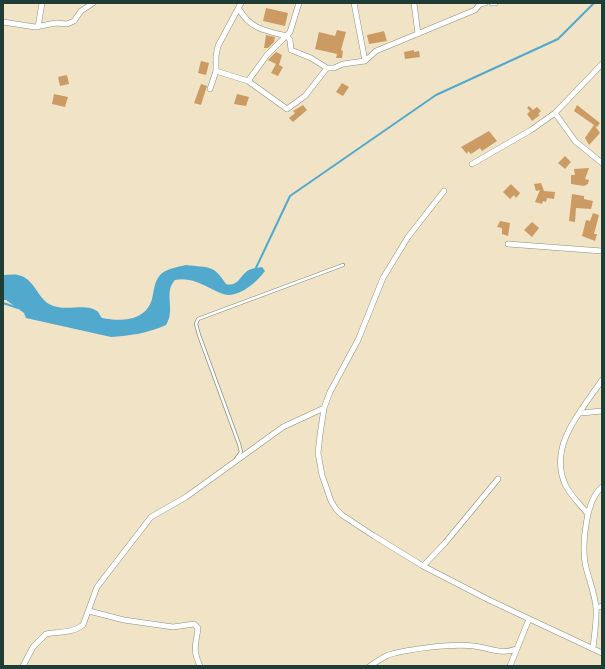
<!DOCTYPE html>
<html>
<head>
<meta charset="utf-8">
<style>
	body { margin:0 }
	#map { position:relative; width:605px; height:669px; overflow:hidden; background:#f1e3c6; font-family:Alegreya,serif }
	canvas { display:block }
	.frame { position:absolute; inset:0; border:4px solid #1f3d34; pointer-events:none }
</style>
</head>
<body>
<div id="map">
<canvas width="605" height="669"></canvas>
<div class="frame"></div>
</div>
<script>
const ctx = document.querySelector('canvas').getContext('2d');
ctx.lineJoin = 'round';
function paint(path, color) { ctx.fillStyle = color; ctx.fill(path, 'evenodd'); }
function trace(path, color, width, dash) { ctx.strokeStyle = color; ctx.lineWidth = width; ctx.lineCap = dash ? 'butt' : 'round'; ctx.setLineDash(dash || []); ctx.stroke(path); }
const water = new Path2D(`
	M186,265C209,268 213,264 226,284C237,287 239,278 246,272C250,268 257,268 262,267L265,271C257,282 238,299 223,294C207,288 193,276 175,280C163,293 176,309 166,325C149,333 129,336 111,337L26,318L24,313L6,300H3V275C8,275 14,274 18,275C34,278 37,297 49,304C65,313 85,302 97,311C99,312 100,316 102,318C121,322 146,321 152,299C154,291 154,282 160,275C165,269 178,267 186,265Z`);
const stream = new Path2D(`
	M255,270L290,196L436,95L558,39L594,3
	M3,303L18,308`);
const building = new Path2D(`
	M266,8L288,13L285,26L263,21Z
	M337,30L346,32L341,50L343,51L342,58H336L337,54L315,49L319,32L335,36Z
	M384,31L387,41L369,44L367,35Z
	M266,35L275,37L274,42L268,48H264Z
	M414,50V52L419,51L420,57L405,59L404,52Z
	M276,52L282,55L279,65L283,67L278,76L271,73L276,64L268,60Z
	M201,61L209,63L206,75L198,73Z
	M67,75L69,84L60,86L58,77Z
	M342,83L349,87L343,96L336,92Z
	M201,84L207,86L201,105L194,103Z
	M54,94L68,97L65,107L52,104Z
	M237,94L249,97L246,106L234,104Z
	M303,105L307,110L293,122L289,118L295,113L293,111Z
	M577,105L600,123L597,127L595,126L600,133L589,145L585,138L594,125L574,111Z
	M529,106L533,110L537,107L541,111L538,114L540,115L532,121L527,114L530,111L527,108Z
	M489,131L497,141L482,151L480,148L471,154L468,151L467,154L461,147Z
	M565,156L571,162L565,169L558,163Z
	M589,168L585,179L589,180L588,184L584,186L571,184V175H575L574,169Z
	M541,183L544,191L555,192L554,199L547,198L546,202L543,201L542,204L535,202L540,190L536,191L534,184Z
	M511,184L520,193L516,198L514,195L510,199L503,192Z
	M572,194L584,196V199L593,201L591,209L576,208L575,222L569,221Z
	M593,213L599,215L594,234H597L595,241L582,236L586,220L590,221Z
	M500,221L510,223L508,236L502,234V228L497,227Z
	M532,222L539,228L532,237L524,230Z`);
const service = new Path2D(`
	M236,459L241,452L239,444L199,335L196,324L198,319L343,265`);
const minor = new Path2D(`
	M354,3L365,61
	M414,3L418,34
	M492,3H495
	M239,9C250,29 266,31 287,36L290,40L291,50L311,58L327,68H334L343,64L365,61L376,51L475,10L480,4L485,3
	M3,22L35,27L56,23L67,24L74,21L81,11L93,3
	M38,27L42,3
	M216,71L248,81L287,109L305,96L327,68
	M248,81L267,55L290,32L299,3
	M210,89L216,71V56L218,46L241,3
	M555,113L575,141L602,163
	M472,164L531,130L555,113L602,64
	M444,191L408,237L383,278L358,340L330,392L324,408L320,435L318,453L322,475L331,501L336,509L342,515L374,536L423,566L489,600L602,653
	M508,244L602,251
	M581,413L602,411
	M587,513C580,504 569,494 565,484C548,445 582,410 602,380
	M423,566L445,543L498,479
	M596,608L602,606
	M89,611L124,620L173,627L194,624L198,628C196,646 192,648 200,666
	M593,649C594,636 597,621 596,608C595,593 588,578 585,563C582,543 586,500 602,487
	M23,666L33,647L46,634C58,632 73,633 83,625L97,587L151,517L186,497L283,427L324,408
	M370,666C376,662 382,658 388,655C408,649 454,643 474,646C490,648 501,655 516,649
	M510,666L529,619`);
paint(water, '#51a9ce');
trace(stream, '#51a9ce', 2);
paint(building, '#cb9b63');
trace(service, '#88907d', 4);
trace(minor, '#88907d', 6);
trace(service, '#fff', 2.5);
trace(minor, '#fff', 5);
</script>
</body>
</html>
